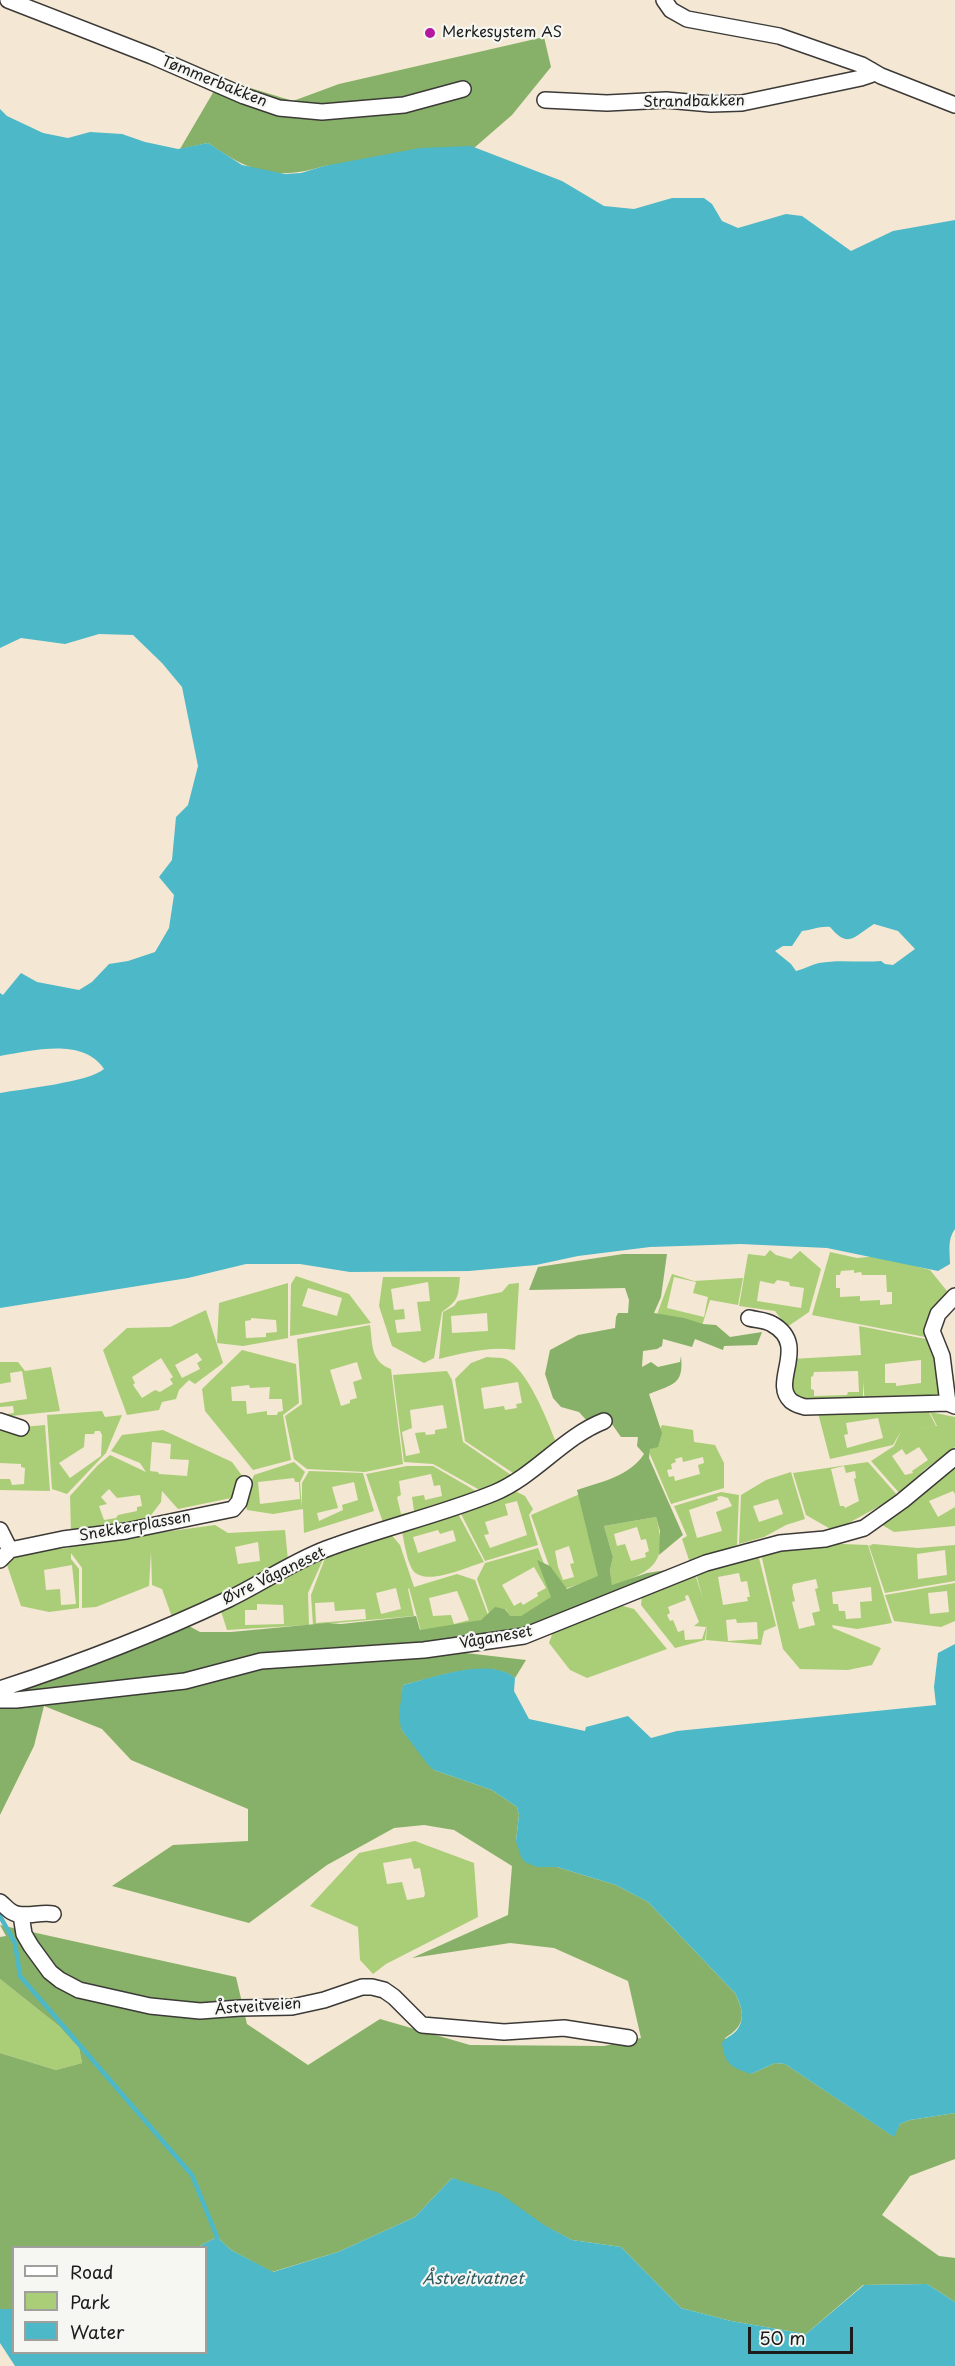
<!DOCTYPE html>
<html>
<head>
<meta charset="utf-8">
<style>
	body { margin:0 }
	#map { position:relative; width:955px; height:2366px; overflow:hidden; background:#f4e7d3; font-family:"Playpen Sans",sans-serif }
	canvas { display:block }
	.legend { position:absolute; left:12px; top:2246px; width:195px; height:108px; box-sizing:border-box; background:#f6f6f2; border:2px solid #9f9f9c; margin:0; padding:8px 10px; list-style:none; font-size:18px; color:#1c1c1c }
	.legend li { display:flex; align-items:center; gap:12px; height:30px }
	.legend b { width:30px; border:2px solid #9f9f9c }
	.scale { position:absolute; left:748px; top:2327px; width:105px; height:27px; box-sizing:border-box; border:3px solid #1c1c1c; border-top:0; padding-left:8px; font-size:18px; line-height:21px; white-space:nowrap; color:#1c1c1c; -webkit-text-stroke:4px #f6f6f2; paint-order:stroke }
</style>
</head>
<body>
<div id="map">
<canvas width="955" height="2366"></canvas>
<ul class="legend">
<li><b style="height:8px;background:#fff"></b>Road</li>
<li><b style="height:16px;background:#aace77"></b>Park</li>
<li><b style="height:16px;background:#4cb8c8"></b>Water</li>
</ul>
<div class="scale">50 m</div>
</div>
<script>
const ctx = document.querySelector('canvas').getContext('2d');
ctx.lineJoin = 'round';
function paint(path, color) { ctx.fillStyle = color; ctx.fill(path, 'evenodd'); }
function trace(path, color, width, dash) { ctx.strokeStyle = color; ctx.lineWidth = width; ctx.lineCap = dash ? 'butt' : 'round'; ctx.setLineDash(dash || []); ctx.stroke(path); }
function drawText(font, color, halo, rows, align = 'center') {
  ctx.font = font + ' "Playpen Sans",sans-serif'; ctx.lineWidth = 4.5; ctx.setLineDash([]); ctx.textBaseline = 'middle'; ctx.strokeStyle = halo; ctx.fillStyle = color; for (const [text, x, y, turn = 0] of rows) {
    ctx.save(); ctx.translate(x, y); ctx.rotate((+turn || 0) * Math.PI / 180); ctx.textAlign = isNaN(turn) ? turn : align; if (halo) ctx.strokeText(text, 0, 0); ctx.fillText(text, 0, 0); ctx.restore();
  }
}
const green = new Path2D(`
	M770,1250L776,1255L791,1259L800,1251L821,1269L809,1312L787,1327L775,1311L739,1306L748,1254L765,1256ZM777,1280L789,1282L790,1286L804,1288L801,1308L757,1301L760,1281L774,1284Z
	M830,1252L857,1258L879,1256L930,1270L947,1291L925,1337L812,1315ZM854,1270V1273L861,1272L862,1275H886L887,1292H892V1304L880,1305V1300L860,1301V1296L840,1297V1288H836V1275H840L841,1271Z
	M672,1274L694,1281L743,1278L738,1305L710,1300L701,1329L656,1317ZM674,1277L696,1282L693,1293L708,1297L704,1317L667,1308Z
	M296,1276L349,1294L371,1323L290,1336L291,1284ZM308,1288L342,1298L337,1316L302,1306Z
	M383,1277H460C458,1297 459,1300 442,1312L434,1358L424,1363L392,1346L379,1306ZM428,1282L430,1301L417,1302L421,1331L397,1333L395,1320L405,1319L404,1309L394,1310L391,1289Z
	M288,1283V1338L243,1346L217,1343L219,1303ZM251,1318L276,1320L277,1332L266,1333V1337L246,1338L245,1321L251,1320Z
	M519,1283L515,1350C489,1346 465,1353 439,1359L443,1312L454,1306L458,1301L502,1292L509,1284ZM487,1313L488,1331L452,1333L451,1316Z
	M206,1310L223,1363L195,1384L189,1380L179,1390L176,1399L162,1402L159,1410L127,1415L103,1350L127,1328L170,1327ZM197,1353L202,1360L197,1363L200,1369L182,1378L175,1365ZM161,1358L173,1377L170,1379L173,1384L160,1392L155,1390L142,1398L133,1385L135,1383L132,1377Z
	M370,1325C373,1345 370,1361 391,1369L403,1464L365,1472L307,1469L294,1459L285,1416L302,1404L297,1339ZM357,1362L362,1379L353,1382L357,1398L350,1400V1403L341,1406L330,1370Z
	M859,1326L926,1339L935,1348L941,1393L933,1401L865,1403L863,1382V1403H808L790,1397L792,1359L861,1355ZM921,1360V1383L896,1386V1383H885V1364ZM858,1371L859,1392H848L847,1395L814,1396V1390L811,1389V1377L813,1376L814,1372Z
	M242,1350L296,1364L299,1403L283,1415L291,1460L253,1470L205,1411L202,1389ZM249,1385L250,1388L270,1387L269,1399H282L283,1411L278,1412L277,1415H267V1411L247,1414L246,1401H232L231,1387Z
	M487,1357C493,1358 501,1357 506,1359C527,1369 547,1419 555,1440L550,1451L516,1475L465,1441L455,1379L471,1363ZM518,1382L522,1403L516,1404L517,1408L505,1410L504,1406L484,1409L481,1388Z
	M0,1362H18L25,1371L51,1367L60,1411L1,1417L0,1415L14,1413L13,1406L0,1407V1403L27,1399L22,1371L10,1373L11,1382L0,1384Z
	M447,1371L452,1380L463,1442L514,1477L487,1494L433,1464L404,1462L393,1375ZM443,1405L447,1428L435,1430V1434L426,1435L425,1432L415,1433L420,1453L406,1456L402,1432L412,1428L410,1410Z
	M928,1410L936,1426L914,1429L937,1426L930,1412L955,1417V1447L924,1470L902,1496L871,1461L894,1446L901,1431L893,1445L830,1459L818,1413ZM878,1418L883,1438L847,1448L844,1435L848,1434L846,1423ZM919,1447L928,1460L912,1471L913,1473L905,1475L892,1456L902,1449L906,1455Z
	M102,1411L105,1417L122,1415L106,1453L67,1494L52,1489L47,1415ZM95,1431H100L102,1435L101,1456L70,1478L59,1463L84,1447L85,1434H94Z
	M45,1425L50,1491L0,1490V1479H10L12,1485L24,1484L25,1468L21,1467V1464L0,1463V1429Z
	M662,1425L693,1430L694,1442L715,1445L724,1463V1488L671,1504L649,1452ZM682,1457L683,1462L703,1457L704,1463L698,1465L700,1474L675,1481L674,1476L669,1477L667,1470L672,1469L671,1464L676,1462L675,1459Z
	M163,1430L232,1462L243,1477L231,1498L178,1509L162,1491L161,1502L145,1523L71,1532L70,1496L97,1466L110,1455L146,1472L140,1463L111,1451L122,1435ZM152,1442L171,1444L170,1459L189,1460L187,1476L159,1474L158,1472L150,1471ZM109,1489L117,1498L140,1495L142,1506L137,1507V1511L118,1515L116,1518L104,1520L99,1506L107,1504L101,1497Z
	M294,1462L305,1472L300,1482L302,1508V1483L309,1471L363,1473L374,1511L304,1533L303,1509L273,1514L247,1510L244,1499L254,1475ZM294,1478L295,1482H299L300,1499L260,1504L258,1482ZM354,1482L358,1500L342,1505L343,1510L319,1521L317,1513L338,1508L332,1487Z
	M868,1462L898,1496L834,1531L806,1515L793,1473ZM844,1466L846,1473L855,1471L856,1478L854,1479L859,1501L845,1508L844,1506H840L831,1469Z
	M955,1464V1494L953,1491L929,1501L938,1517L955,1507V1526L894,1532L877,1522Z
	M407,1466H433L481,1494L384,1525L366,1474ZM431,1474L434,1486L440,1485L442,1496L425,1500L424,1495L412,1497L414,1511L401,1514L397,1497L401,1495L399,1481Z
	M791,1472L805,1519L786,1525L764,1537L739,1544L741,1495L766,1480ZM778,1499L783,1514L759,1522L753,1506Z
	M511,1489L525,1496L533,1509L529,1515L538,1545L485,1561L458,1508ZM517,1501L527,1535L490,1548L484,1535L489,1534L485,1522L508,1515L505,1504Z
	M721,1492L739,1495L737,1545L690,1563L682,1539L687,1536L674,1506ZM721,1496L728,1498L732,1506L716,1512L722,1531L697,1538L689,1510L718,1500L717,1497Z
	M582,1493L601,1577L558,1591L531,1515ZM569,1546L574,1563L570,1564L574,1577L563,1580L558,1567L555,1551Z
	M456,1510L484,1562C466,1567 424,1588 412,1569C406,1558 404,1540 401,1527ZM438,1530L440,1534L453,1530L456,1541L418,1553L413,1537Z
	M656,1517C669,1565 652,1571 612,1586L610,1570L613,1557L604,1526ZM637,1527L641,1540L646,1539L649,1551L645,1553L646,1557L631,1561L625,1544L617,1546L614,1534Z
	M215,1525L228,1533L285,1530L288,1560L254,1579L172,1617L162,1589L152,1585L151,1552L149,1586L96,1607L82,1608V1568L71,1553V1559L79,1569V1608L49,1612L21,1606L7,1565L15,1556L52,1544L53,1549L69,1548V1545ZM258,1542L260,1561L238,1564L235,1547ZM72,1565L76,1604L61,1605L60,1589L46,1590L44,1570Z
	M389,1532L400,1545L414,1587L457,1574L475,1580L488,1615L481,1620L422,1635L409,1588L408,1589L414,1616L313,1625L311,1595L327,1553ZM396,1588L401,1609L381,1614L376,1593ZM457,1591L469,1620L454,1624L451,1615L433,1616L429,1598ZM334,1602L335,1611L365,1609L366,1619L316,1623L315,1603Z
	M816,1543L868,1545L892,1623L857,1629L832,1625L833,1628L881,1648L872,1665L848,1670L800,1669L783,1649L761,1554ZM816,1579L818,1588L815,1589L820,1611L812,1613L815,1625L799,1629L792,1602L795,1601L792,1588L793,1584ZM871,1587L872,1601L860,1602L861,1618L846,1619L845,1611H839L838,1604H833L832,1592Z
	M873,1544L918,1548L955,1545V1581L885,1593L869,1546ZM945,1550L947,1575L918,1579L917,1554Z
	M538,1548L556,1595L520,1617L509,1616L506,1609L495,1608L489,1613L477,1579L485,1563ZM534,1567L546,1588L537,1593L538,1596L523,1605L521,1602L514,1606L502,1585Z
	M758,1554L776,1626L764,1631L761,1645L706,1640L707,1625L705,1640L675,1648L641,1605L642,1596L695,1574L703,1599L696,1574L724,1563ZM739,1573L741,1582L747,1581L750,1597H747L748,1601L723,1605L718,1577ZM688,1595L699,1622L694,1626L706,1627L702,1639L685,1640L684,1630L678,1632L673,1620L670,1621L667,1615L670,1613L668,1607L686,1600L685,1596ZM736,1619L737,1623L757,1622L758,1639L728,1641L726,1620Z
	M325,1555L308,1593L309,1625L227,1630L220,1608ZM257,1604L283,1605L284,1624L245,1625V1610H257Z
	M955,1583V1621L941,1627L894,1621L885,1595ZM947,1591L949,1612L930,1614L928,1593Z
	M619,1605L634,1609L667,1649L587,1678L570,1670L549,1643L554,1629Z
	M415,1841L474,1863L478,1917L386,1964L373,1974L360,1960L358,1927L310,1906L359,1853ZM411,1858L414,1869L420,1868L425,1894L424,1897L407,1900L402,1882L387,1884L383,1863Z
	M0,1979L59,2026L79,2048L82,2063L56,2070L0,2053Z`);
const forest = new Path2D(`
	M544,37L551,67L512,115L474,148L324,166C275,181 250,172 208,143L180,149L221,79L293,101L339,84Z
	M623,1254H667L661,1297L654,1313L684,1318L703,1324L716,1325L730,1337L762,1332L757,1345L724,1346L723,1350L695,1339L692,1347L663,1339L662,1346L657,1349L643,1351L642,1367L651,1362L658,1367L680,1362L681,1356C684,1385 673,1384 649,1394L662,1433L658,1447L650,1449L649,1458L683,1535L659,1555L660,1531L656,1517L604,1526L613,1557L610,1570L612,1585L647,1573L680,1568L526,1629L397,1645L526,1660L515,1678C489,1657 433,1678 403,1685L401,1729L434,1770L492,1790L517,1807L519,1815L516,1841L537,1867H557L616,1885L648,1902L735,1993C745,2014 746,2025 725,2038L751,2074L775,2063L785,2064L893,2136L900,2124L910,2120L955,2113V2159L910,2176L882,2215L939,2256L955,2258V2302L927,2284L863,2285L806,2334L731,2321L681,2308L621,2247L572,2240L452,2178L415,2217L338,2252L272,2272L231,2250L217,2237L198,2247L14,2248L13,2309H0V2053L56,2070L82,2063L79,2048L59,2026L0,1979V1937L6,1936L0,1925L236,1977L247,2024L308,2065L380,2019L470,2045L604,2046L641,2038L628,1981L554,1948L510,1943L412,1958L508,1915L512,1866L454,1830L424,1825L394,1828L327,1865L249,1923L112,1886L173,1845L248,1841V1809L131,1760L102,1729L44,1706L34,1746L0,1815V1687L187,1625L200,1632H231L327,1623L341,1624L416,1616L420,1630L481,1620L495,1607L505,1609L510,1616H521L551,1597L537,1560L550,1566L567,1589L598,1576L577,1490C601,1482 630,1476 644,1454L637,1446L638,1437H621L604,1413L589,1423L579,1412L561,1407L553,1398L545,1374L550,1350L578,1335L615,1328L616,1317L618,1313H628L629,1300L625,1288L529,1290L538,1267Z`);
const water = new Path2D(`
	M0,109L7,116L43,133L68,138L90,132L122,134L145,142L178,149L208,143L242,165L285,174L301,173L324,166L420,148L471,146L562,181L604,206L634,209L672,198H704L712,204L722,221L738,228L786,214L802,216L851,251L893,231L955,220V1229C947,1239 950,1253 950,1264L938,1271L827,1248L741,1244L650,1247L578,1256L536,1265L469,1271L350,1272L300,1264H246L188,1278L0,1308V1093C22,1089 90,1082 104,1069C83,1037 31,1051 0,1056V993L3,995L21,973L37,982L79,990L92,982L109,964L128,961L155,952L169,928L174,895L159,877L172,860L176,817L188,805L198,766L182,687L162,663L133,635L99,634L65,644L21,638L0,648ZM874,924L898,931L915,949L893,965L885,964L881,961C861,963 840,959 819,963C811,965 804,969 796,971L791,964L775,951L783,946H792L802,931C812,930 820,926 830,927C849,949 853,937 874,924Z
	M955,1644V2113L910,2120L900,2124L894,2137L785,2064L775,2063L751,2074C731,2067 725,2065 722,2043C726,2037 732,2036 737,2030C746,2018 741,2005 735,1993L648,1902L616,1885L557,1867H537L525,1862L521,1857L516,1841L519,1815L517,1807L492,1790L434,1770L428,1765L401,1729L399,1714L403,1685C432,1678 490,1656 515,1678L514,1691L529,1719L585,1731L586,1727L628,1716L651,1738L677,1731L936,1705L934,1687L938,1653Z
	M452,2178L499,2193L544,2225L572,2240L621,2247L681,2308L731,2321L806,2334L864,2285L927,2284L955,2302V2366H15L0,2343V2309H13L14,2352H206V2248L198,2247L217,2237L231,2250L273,2272L338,2252L415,2217Z`);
const stream = new Path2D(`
	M0,1916L15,1943L20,1976L192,2175L217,2237`);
const street = new Path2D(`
	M8,0L152,56L244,96L279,108L322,112L404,105L463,89
	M664,0L671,10L687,19L779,36L862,65L881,76L955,105
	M545,100L607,103L666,100L711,104L742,103L861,78L870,75L871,70
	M749,1318C756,1320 766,1320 772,1324C810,1345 770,1382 791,1401C795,1404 801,1406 805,1407L948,1403L955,1406
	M948,1403L942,1356L932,1331L938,1314L955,1296
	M0,1421L21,1428
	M0,1530L10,1550L0,1560
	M10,1550L63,1539L126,1531L233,1509L239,1502L244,1484
	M0,1689C77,1664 155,1634 229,1599C262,1583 292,1562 326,1549C381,1528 440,1515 494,1493C535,1476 563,1437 604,1421
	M0,1700H16L185,1681L261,1661L424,1650L524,1636L706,1563L780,1543L825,1539L864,1528L902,1501L955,1457
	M0,1902C4,1905 8,1910 12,1912C23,1919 41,1911 53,1914
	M21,1915L24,1934L31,1946L50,1972L60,1980L79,1990L150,2006L200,2011L240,2008L292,2007L324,2000L362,1987H372L384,1990L394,1997L422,2025L504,2032L564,2028L629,2038`);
const markers = [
	[430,33,6,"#b5179e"]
];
const poiNames = [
	["Merkesystem AS",442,33]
];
const streetNames = [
	["Tømmerbakken",214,82,22],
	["Strandbakken",694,102,-1],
	["Snekkerplassen",135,1527,-10],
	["Øvre Våganeset",274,1576,-26],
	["Våganeset",496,1638,-10],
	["Åstveitveien",258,2007,-4]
];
const waterNames = [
	["Åstveitvatnet",473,2280]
];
paint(green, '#aace77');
paint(forest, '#87b168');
paint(water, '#4cb8c8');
trace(stream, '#4cb8c8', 4.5);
trace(street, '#3c3a37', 18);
trace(street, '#fff', 15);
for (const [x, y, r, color] of markers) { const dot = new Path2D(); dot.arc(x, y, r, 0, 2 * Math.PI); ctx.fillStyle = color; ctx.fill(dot); trace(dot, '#f6f6f2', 2); }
drawText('15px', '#1c1c1c', '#f6f6f2', poiNames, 'left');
drawText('15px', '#1c1c1c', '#f6f6f2', streetNames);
drawText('italic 16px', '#2f5a61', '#f6f6f2', waterNames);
</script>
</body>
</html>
